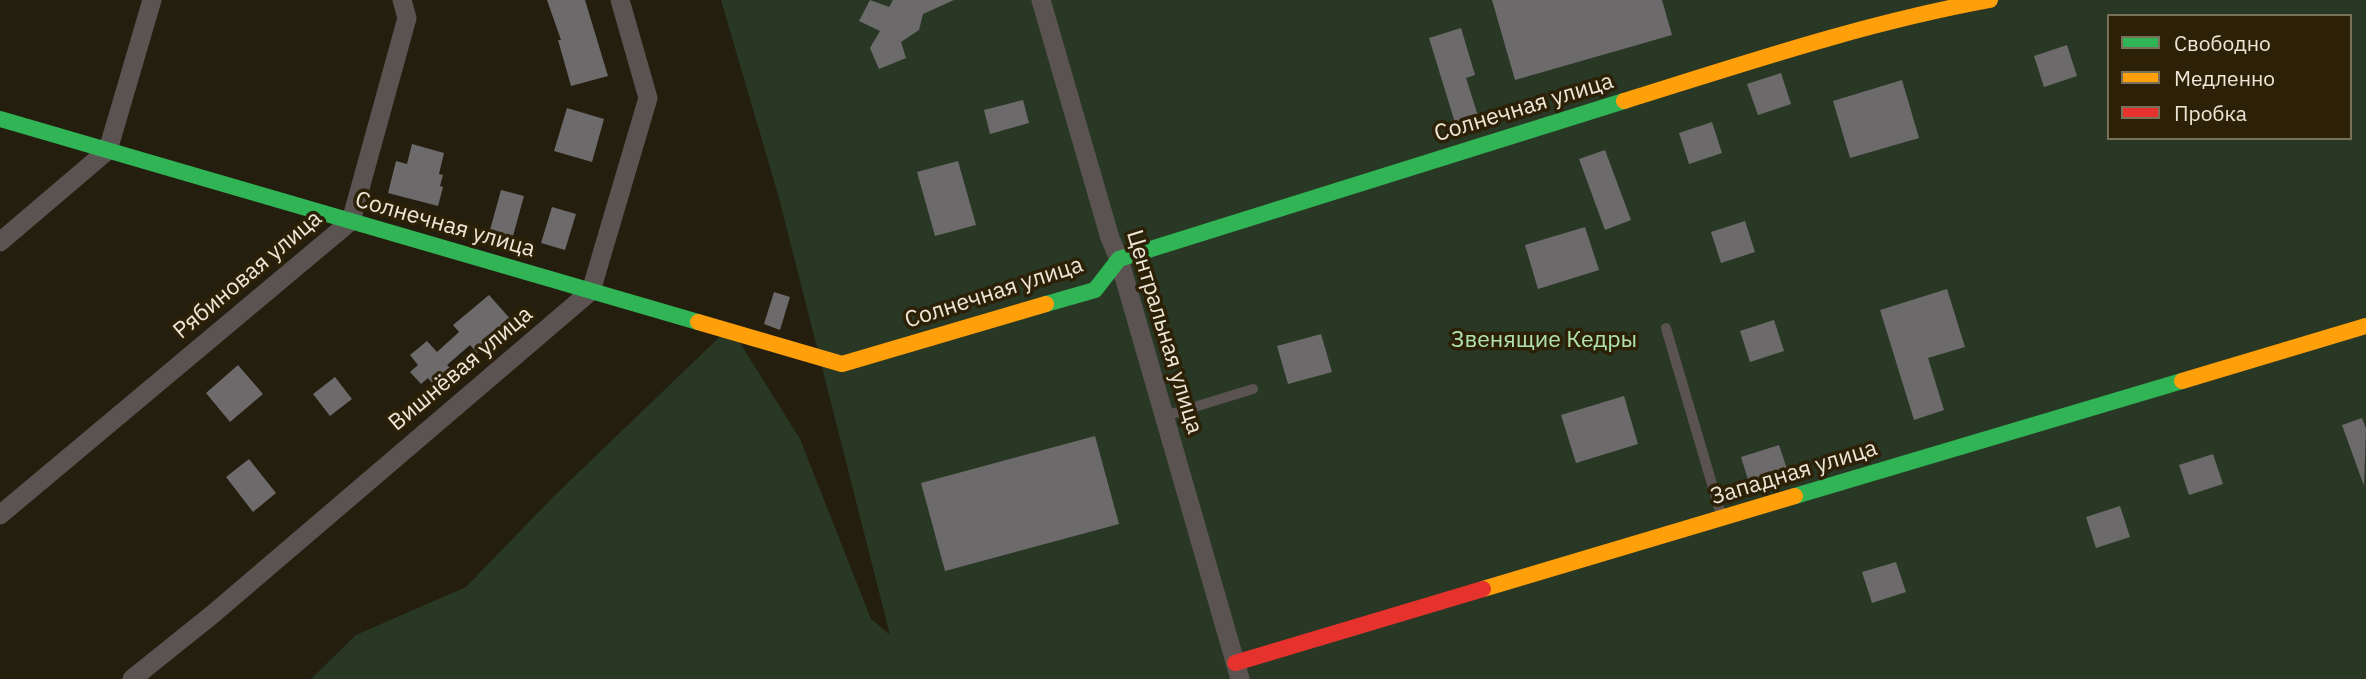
<!DOCTYPE html>
<html>
<head>
<meta charset="utf-8">
<style>
	body { margin:0 }
	#map { position:relative; width:2366px; height:679px; overflow:hidden; background:#241e0f; font-family:"IBM Plex Sans",sans-serif }
	canvas { display:block }
	.legend { position:absolute; left:2107px; top:14px; width:245px; height:126px; box-sizing:border-box; background:#2c2107; border:2px solid #79705a; margin:0; padding:9px 12px; list-style:none; font-size:21px; color:#ede6d7 }
	.legend li { display:flex; align-items:center; gap:14px; height:35px }
	.legend b { width:35px; border:2px solid #79705a }
</style>
</head>
<body>
<div id="map">
<canvas width="2366" height="679"></canvas>
<ul class="legend">
<li><b style="height:9px;background:#30b455"></b>Свободно</li>
<li><b style="height:9px;background:#ff9f0a"></b>Медленно</li>
<li><b style="height:9px;background:#e5322d"></b>Пробка</li>
</ul>
</div>
<script>
const ctx = document.querySelector('canvas').getContext('2d');
ctx.lineJoin = 'round';
function paint(path, color) { ctx.fillStyle = color; ctx.fill(path, 'evenodd'); }
function trace(path, color, width, dash) { ctx.strokeStyle = color; ctx.lineWidth = width; ctx.lineCap = dash ? 'butt' : 'round'; ctx.setLineDash(dash || []); ctx.stroke(path); }
function drawText(font, color, halo, rows, align = 'center') {
  ctx.font = font + ' "IBM Plex Sans",sans-serif'; ctx.lineWidth = 7; ctx.setLineDash([]); ctx.textBaseline = 'middle'; ctx.strokeStyle = halo; ctx.fillStyle = color; for (const [text, x, y, turn = 0] of rows) {
    ctx.save(); ctx.translate(x, y); ctx.rotate((+turn || 0) * Math.PI / 180); ctx.textAlign = isNaN(turn) ? turn : align; if (halo) ctx.strokeText(text, 0, 0); ctx.fillText(text, 0, 0); ctx.restore();
  }
}
const green = new Path2D(`
	M721,0H2366V679H311L356,635L466,587L553,497L730,327L800,439L871,619L890,635L779,198ZM2109,16H2350V138H2109Z`);
const building = new Path2D(`
	M547,0H585L608,76L571,86L558,40H561Z
	M870,0L889,7L893,0H954L923,14L919,30L901,42L906,58L879,69L870,48L880,31L859,21Z
	M1492,0H1662L1672,35L1515,80Z
	M1461,28L1475,75L1466,78L1479,119L1456,126L1429,38Z
	M2067,45L2077,76L2044,87L2034,56Z
	M1781,73L1791,104L1758,115L1747,84Z
	M1902,80L1919,138L1850,158L1833,101Z
	M1023,100L1029,123L990,134L984,110Z
	M567,108L604,119L592,162L554,151Z
	M1712,122L1722,153L1689,164L1679,133Z
	M412,144L444,153L439,174L443,175L440,186L443,187L438,206L388,193L396,161L407,164Z
	M1605,150L1631,220L1605,230L1579,159Z
	M958,161L976,225L935,236L917,172Z
	M501,190L524,196L513,236L490,230Z
	M552,207L576,214L565,250L541,243Z
	M1745,221L1755,252L1721,263L1711,232Z
	M1585,227L1599,270L1538,289L1525,245Z
	M1947,289L1965,347L1928,358L1944,410L1914,420L1880,310Z
	M774,292L790,297L780,330L764,324Z
	M489,295L513,322L477,353L470,345L447,365L450,368L433,384L428,378L421,384L410,372L418,365L410,355L427,341L437,352L459,332L453,325Z
	M1774,320L1784,351L1750,362L1740,331Z
	M1321,334L1332,372L1288,384L1277,346Z
	M238,365L263,394L230,422L206,393Z
	M335,377L352,399L330,416L313,394Z
	M1624,396L1638,444L1576,463L1561,415Z
	M2362,418L2366,429L2364,486L2342,425Z
	M1095,436L1119,524L945,571L921,483Z
	M1779,445L1791,481L1752,492L1741,457Z
	M2213,454L2223,484L2189,495L2179,465Z
	M249,459L276,493L253,512L226,477Z
	M2120,506L2130,537L2096,548L2086,517Z
	M1896,562L1906,592L1872,603L1862,572Z`);
const lane = new Path2D(`
	M1666,328L1722,518
	M1165,416L1253,389`);
const street = new Path2D(`
	M1041,0L1110,238L1119,259L1240,679
	M0,242L108,150L152,0
	M0,515L351,221L407,18L402,0
	M132,679L213,614L591,291L648,98L620,0`);
const fast = new Path2D(`
	M0,119L698,322
	M1046,304L1095,290L1119,259L1624,101
	M1795,496L2182,381`);
const slow = new Path2D(`
	M1624,101C1746,63 1864,23 1990,0
	M698,322L842,364L1046,304
	M2182,381L2366,326
	M1483,589L1795,496`);
const jam = new Path2D(`
	M1235,663L1483,589`);
const streetNames = [
	["Солнечная улица",1524,108,-17],
	["Солнечная улица",445,225,16],
	["Рябиновая улица",248,275,-40],
	["Солнечная улица",994,293,-18],
	["Центральная улица",1164,332,73],
	["Вишнёвая улица",461,369,-40],
	["Западная улица",1794,473,-17]
];
const parkNames = [
	["Звенящие Кедры",1544,340]
];
paint(green, '#293825');
paint(building, '#6d6a6b');
trace(lane, '#5a5352', 10);
trace(street, '#5a5352', 19);
trace(fast, '#30b455', 16);
trace(slow, '#ff9f0a', 16);
trace(jam, '#e5322d', 16);
drawText('23px', '#ede6d7', '#2c2107', streetNames);
drawText('23px', '#b0e2ad', '#2c2107', parkNames);
</script>
</body>
</html>
